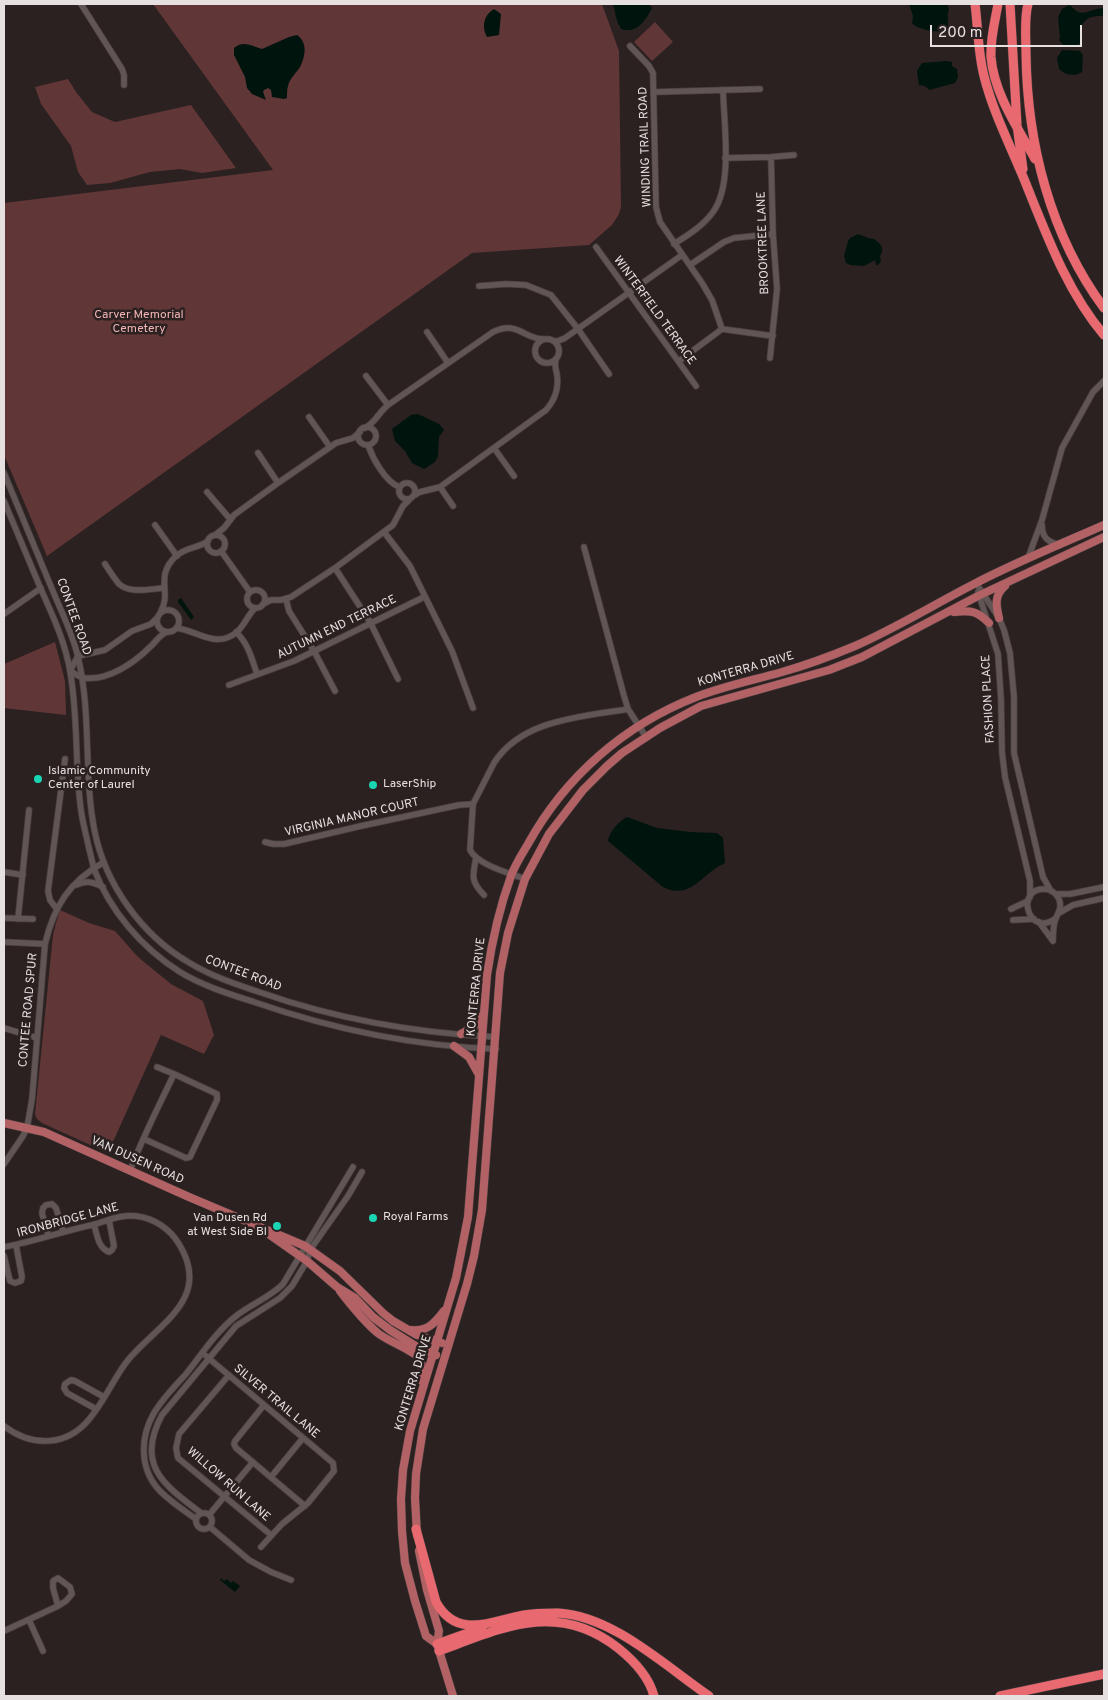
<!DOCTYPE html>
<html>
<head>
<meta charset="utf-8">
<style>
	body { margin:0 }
	#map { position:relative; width:1108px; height:1700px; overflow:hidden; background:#2b2121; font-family:Overpass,sans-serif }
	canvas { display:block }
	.frame { position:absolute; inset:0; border:5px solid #e7e0e0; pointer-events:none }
	.scale { position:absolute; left:930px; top:25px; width:152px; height:22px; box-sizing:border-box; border:2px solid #e7e0e0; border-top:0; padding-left:6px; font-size:15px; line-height:18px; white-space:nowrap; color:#e7e0e0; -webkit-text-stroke:4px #2b2121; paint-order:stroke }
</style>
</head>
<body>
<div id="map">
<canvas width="1108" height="1700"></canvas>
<div class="frame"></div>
<div class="scale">200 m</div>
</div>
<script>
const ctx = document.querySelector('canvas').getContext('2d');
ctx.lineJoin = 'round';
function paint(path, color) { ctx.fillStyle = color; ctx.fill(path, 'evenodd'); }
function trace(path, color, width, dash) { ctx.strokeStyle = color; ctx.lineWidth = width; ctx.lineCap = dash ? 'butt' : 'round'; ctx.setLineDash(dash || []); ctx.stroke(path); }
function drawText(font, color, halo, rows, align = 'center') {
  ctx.font = font + ' Overpass,sans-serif'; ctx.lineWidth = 5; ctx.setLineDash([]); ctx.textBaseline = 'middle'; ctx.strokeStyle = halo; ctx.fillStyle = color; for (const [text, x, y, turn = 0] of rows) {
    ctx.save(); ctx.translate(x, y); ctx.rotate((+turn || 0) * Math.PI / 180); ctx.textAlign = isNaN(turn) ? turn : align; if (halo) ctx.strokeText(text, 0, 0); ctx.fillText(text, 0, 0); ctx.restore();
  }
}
const green = new Path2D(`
	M153,4H602L619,51L621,207L619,214L612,225L589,245L472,253L47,556L4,455V203L273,170Z
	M655,22L673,42L652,61L634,42Z
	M68,79L76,92L92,112L115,122L191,105L236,168L202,173L180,169L150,172L110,183L87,185L78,172L71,146L41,104L35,87Z
	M55,642L65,681L66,715L4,708V664Z
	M60,910L89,923L115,931L138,957L171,984L203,1001L214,1035L204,1054L161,1035L108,1153L42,1123L37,1119L35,1114L53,935L56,923Z`);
const water = new Path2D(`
	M613,4H649L652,8C647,18 639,31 627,30C623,30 621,30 620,27C616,21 615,10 613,4Z
	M909,4H947L949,9C946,16 950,22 947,29C938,34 924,30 915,26L912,23L913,16Z
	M1069,5L1071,6C1083,20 1089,8 1104,8V16C1082,15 1080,25 1080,44L1070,47L1064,46L1059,40L1060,38L1058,17L1062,9Z
	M494,9L501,14L499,35L487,37C481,26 484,15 494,9Z
	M297,35C307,42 306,54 301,65C298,72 290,77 288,86C287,89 287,94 287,98L284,99L272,97L271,90L268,88L264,90L263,92L266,100L252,94L247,88L245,77L234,55V48C243,40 252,46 262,49L289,37Z
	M1062,50L1080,51L1083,55L1082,72C1074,77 1065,75 1059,69L1057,58Z
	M946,61L952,62V66L957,69L958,77L955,83L929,90L925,86L919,85L917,71L922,63Z
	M858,234L868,238L874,239C881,244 885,248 880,256L881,261L878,265H876L875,260L864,266L850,265L846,263L844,256L848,241L850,238Z
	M418,414L439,424L444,430L439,437L438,456L435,462L424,469L412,463L405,451L395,441L392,429L411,415Z
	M181,598L194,617L191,620L178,602V600Z
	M627,817L657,828L690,832L717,833L723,838L725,863C702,873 691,901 663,887L608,841C609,832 619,821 627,817Z
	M221,1578L224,1581L227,1579L231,1583L233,1581L240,1586L235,1592L220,1580Z`);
const minor = new Path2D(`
	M81,4L122,69L124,75V85
	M630,46L649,66L653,73L656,207L660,222L702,283L712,300L722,329
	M655,92L760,89
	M725,158L771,157L794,155
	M674,244C688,235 703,226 713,212C733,185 724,124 723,90
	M596,247L696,386
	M690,265L724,242L734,238L773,234
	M479,286L506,284L526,285L551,295L578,329L609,374
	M427,332L448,363
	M535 351a12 12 0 1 1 24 0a12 12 0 1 1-24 0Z
	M554,341H558L565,338L682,255
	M770,358L777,289L773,234L771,157
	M679,361L722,329L773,336
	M366,376L388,405
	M309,417L330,447
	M358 436a9 9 0 1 1 18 0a9 9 0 1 1-18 0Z
	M365,428C375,423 379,412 388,405L493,332C517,320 524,339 543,339
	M368,445C373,459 385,481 399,487
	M494,448L514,476
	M258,453L278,483
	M4,473C20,512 36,550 52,589C61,611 73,634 78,657C92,715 83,775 95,833C106,885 142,935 188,962C211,976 235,984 259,992C336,1019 415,1033 496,1037
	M399 491a8 8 0 1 1 16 0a8 8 0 1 1-16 0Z
	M440,487L453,506
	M207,492L230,519
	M415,495L420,492L440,487L546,410C555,400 559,389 557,375C556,369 554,365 556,359
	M4,501C16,529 28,558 40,587C52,614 65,641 70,671C78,714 75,759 80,802C81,816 85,830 88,844C90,852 92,861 94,869C110,911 142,948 180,972C203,986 229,994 254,1002C332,1029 413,1046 496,1049
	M155,525L177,556
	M1042,525C1042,538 1048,542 1060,545
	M384,532L410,566L452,651L473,708
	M215,535L224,528L234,515L278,483L336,443L353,438L360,432
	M207 544a9 9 0 1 1 18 0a9 9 0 1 1-18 0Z
	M584,547L624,696L628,709L646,737
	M221,551L250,592
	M1028,558L1042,520L1062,448L1093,392L1104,381
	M105,564C109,570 114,578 119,584C130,594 150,589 164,588
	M335,568L370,622L398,679
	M976,583L999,618L1004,630L1010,653L1014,697V753L1043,877L1051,891
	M247 599a9 9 0 1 1 18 0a9 9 0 1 1-18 0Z
	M978,592L998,654L1001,699L1002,752L1005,777L1030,881V897
	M286,599L289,611L314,651L335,691
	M263,604L271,600H281L291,597L335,568L393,525L403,506L409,500
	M157 621a11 11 0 1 1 22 0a11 11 0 1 1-22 0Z
	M161,611C172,592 154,577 176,556C186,547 199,548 208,541
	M4,614L41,588
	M177,628C198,631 217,650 238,631C245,624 248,615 255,608
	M236,632C248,643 252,659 257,674
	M70,671C74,673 79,677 84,678C108,681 134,663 150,647C156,642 159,635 167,632
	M70,671L78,656L105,650L132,631L151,624L157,618
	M229,685L294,661L424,597
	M265,842L273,844H284L361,826L459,805L473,804
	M476,858C473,875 470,881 484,895
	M4,872L23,875
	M525,879C509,873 478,865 470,850L473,804L494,763C522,719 582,717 628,709
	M76,885C87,880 93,882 103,887
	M1056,894H1070L1104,887
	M56,908L50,900L48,891L65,759
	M1011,909L1028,901
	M1059,913L1073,905L1104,898
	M4,918L33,919
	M18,919L29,810
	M1013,920L1034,919
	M1039,922L1053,941C1053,934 1053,924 1056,918C1059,911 1062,907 1059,899C1056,893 1050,889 1044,889C1014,889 1029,939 1056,918
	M4,942L45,944
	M4,1028L37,1038
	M157,1067L174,1074
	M4,1164L23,1136L27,1128L32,1099L45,944C54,906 69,882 104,862
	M130,1171C142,1138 159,1106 174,1074L217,1094V1100L190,1157L186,1158L144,1139
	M94,1225C97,1234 98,1248 109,1252L112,1250L114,1246L109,1220
	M48,1235L42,1213L43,1208L46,1205L52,1204L56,1208L63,1231
	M4,1247C34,1242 63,1231 92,1225C108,1221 120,1214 136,1216C154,1218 170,1229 179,1244C213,1299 157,1325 128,1360C104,1390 92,1441 45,1441C29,1441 17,1436 4,1426
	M4,1256L10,1281L15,1283L21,1281L22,1277L16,1245
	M206,1356L333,1463L334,1471L308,1503L282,1524L261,1547
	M229,1375L179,1434L176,1448L178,1458L271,1535
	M264,1405L235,1441L234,1444L236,1448L305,1506
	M96,1409L67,1393L64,1388L65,1384L71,1380L75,1381L104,1397
	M271,1477L303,1438
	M196 1521a8 8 0 1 1 16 0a8 8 0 1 1-16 0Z
	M201,1513C164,1485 135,1465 162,1415L236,1326L280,1298L292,1286L307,1261L310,1250L348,1196L362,1172
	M209,1515L253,1462
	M196,1519C183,1510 171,1502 160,1491C139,1469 140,1437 154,1413C162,1399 175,1386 186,1374C201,1355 216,1332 236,1316C251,1304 269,1298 283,1284L353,1167
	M210,1527L249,1560L271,1572L291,1580
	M58,1578L70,1587L72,1594L66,1601L58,1606L53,1588V1581Z
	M29,1620L43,1651
	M4,1631L58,1606`);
const major = new Path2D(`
	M954,612C971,610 977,611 989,623
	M999,618C996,606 994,595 1005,586
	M461,1034L475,1026L482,1016
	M454,1046L469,1057L478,1073
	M4,1123L44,1132L189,1197L305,1246L340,1271L383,1313L393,1321L417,1335L442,1343
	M270,1235L307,1261L337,1287L355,1298L373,1317L390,1330L414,1345L436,1355
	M340,1291C352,1306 364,1322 379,1334C388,1341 414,1351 419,1358C423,1365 423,1374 422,1381
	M411,1330C427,1332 435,1323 444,1311
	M417,1535L415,1498L416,1474L423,1429L467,1284L474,1256L482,1210L500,973L508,933L525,879L549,834L583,790L607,766L622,753L660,728L701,706L829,670L862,657L978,596L1104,537
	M419,1551L427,1590L439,1631L437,1644
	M453,1696L437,1644L426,1636L415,1601L405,1563L402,1531L401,1499L403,1470L410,1431L456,1278L468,1217L487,975C492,941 499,909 511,876C515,865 522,854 528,844C565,777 624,725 696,697C724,686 754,680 782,672C807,665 831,656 855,646C896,628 935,604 974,584C1016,562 1061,544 1104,525`);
const highway = new Path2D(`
	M975,4C978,27 978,53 984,76C993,112 1010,145 1024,179C1046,233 1066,290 1104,335
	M998,4C995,21 990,40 991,57C994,94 1018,128 1035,159
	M1010,4L1017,125L1023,169
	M1028,4C1024,19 1026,37 1026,53C1027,143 1050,235 1104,308
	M416,1529L436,1602C457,1640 491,1621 524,1615C535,1613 547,1613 558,1613C613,1616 665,1666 709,1696
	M437,1644L482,1628
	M439,1651C502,1628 557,1600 618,1648C633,1660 649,1677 654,1696
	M1000,1696L1104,1674`);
const markers = [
	[38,779,5,"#1ad5b2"],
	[373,785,5,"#1ad5b2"],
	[373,1218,5,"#1ad5b2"],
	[277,1226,5,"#1ad5b2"]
];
const streetNames = [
	["WINDING TRAIL ROAD",646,147,-92],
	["BROOKTREE LANE",764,243,-92],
	["WINTERFIELD TERRACE",654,311,54],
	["CONTEE ROAD",73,617,70],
	["AUTUMN END TERRACE",337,628,-26],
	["KONTERRA DRIVE",746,670,-16],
	["FASHION PLACE",989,699,-93],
	["VIRGINIA MANOR COURT",352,818,-13],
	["CONTEE ROAD",243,974,21],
	["KONTERRA DRIVE",477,987,-84],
	["CONTEE ROAD SPUR",29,1010,-85],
	["VAN DUSEN ROAD",137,1161,24],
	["IRONBRIDGE LANE",68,1221,-15],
	["KONTERRA DRIVE",414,1383,-73],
	["SILVER TRAIL LANE",276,1402,40],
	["WILLOW RUN LANE",228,1485,41]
];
const parkNames = [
	["Carver Memorial",139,316],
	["Cemetery",139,330]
];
const poiNames = [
	["Islamic Community",48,772],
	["Center of Laurel",48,786],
	["LaserShip",383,785],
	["Royal Farms",383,1218],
	["Van Dusen Rd",267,1219,"right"],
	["at West Side Bl",267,1233,"right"]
];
paint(green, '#613637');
paint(water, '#00140e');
trace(minor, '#473e3e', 7);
trace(major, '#473e3e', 9);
trace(highway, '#473e3e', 10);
trace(minor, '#615555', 5.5);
trace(major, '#b26165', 8);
trace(highway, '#e8696f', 9);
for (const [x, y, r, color] of markers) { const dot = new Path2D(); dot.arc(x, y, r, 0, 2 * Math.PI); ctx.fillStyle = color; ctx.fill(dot); trace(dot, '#2b2121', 2); }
drawText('12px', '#e7e0e0', '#2b2121', streetNames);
drawText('12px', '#f3b5b4', '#2b2121', parkNames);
drawText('12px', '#e7e0e0', '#2b2121', poiNames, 'left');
</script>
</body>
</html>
